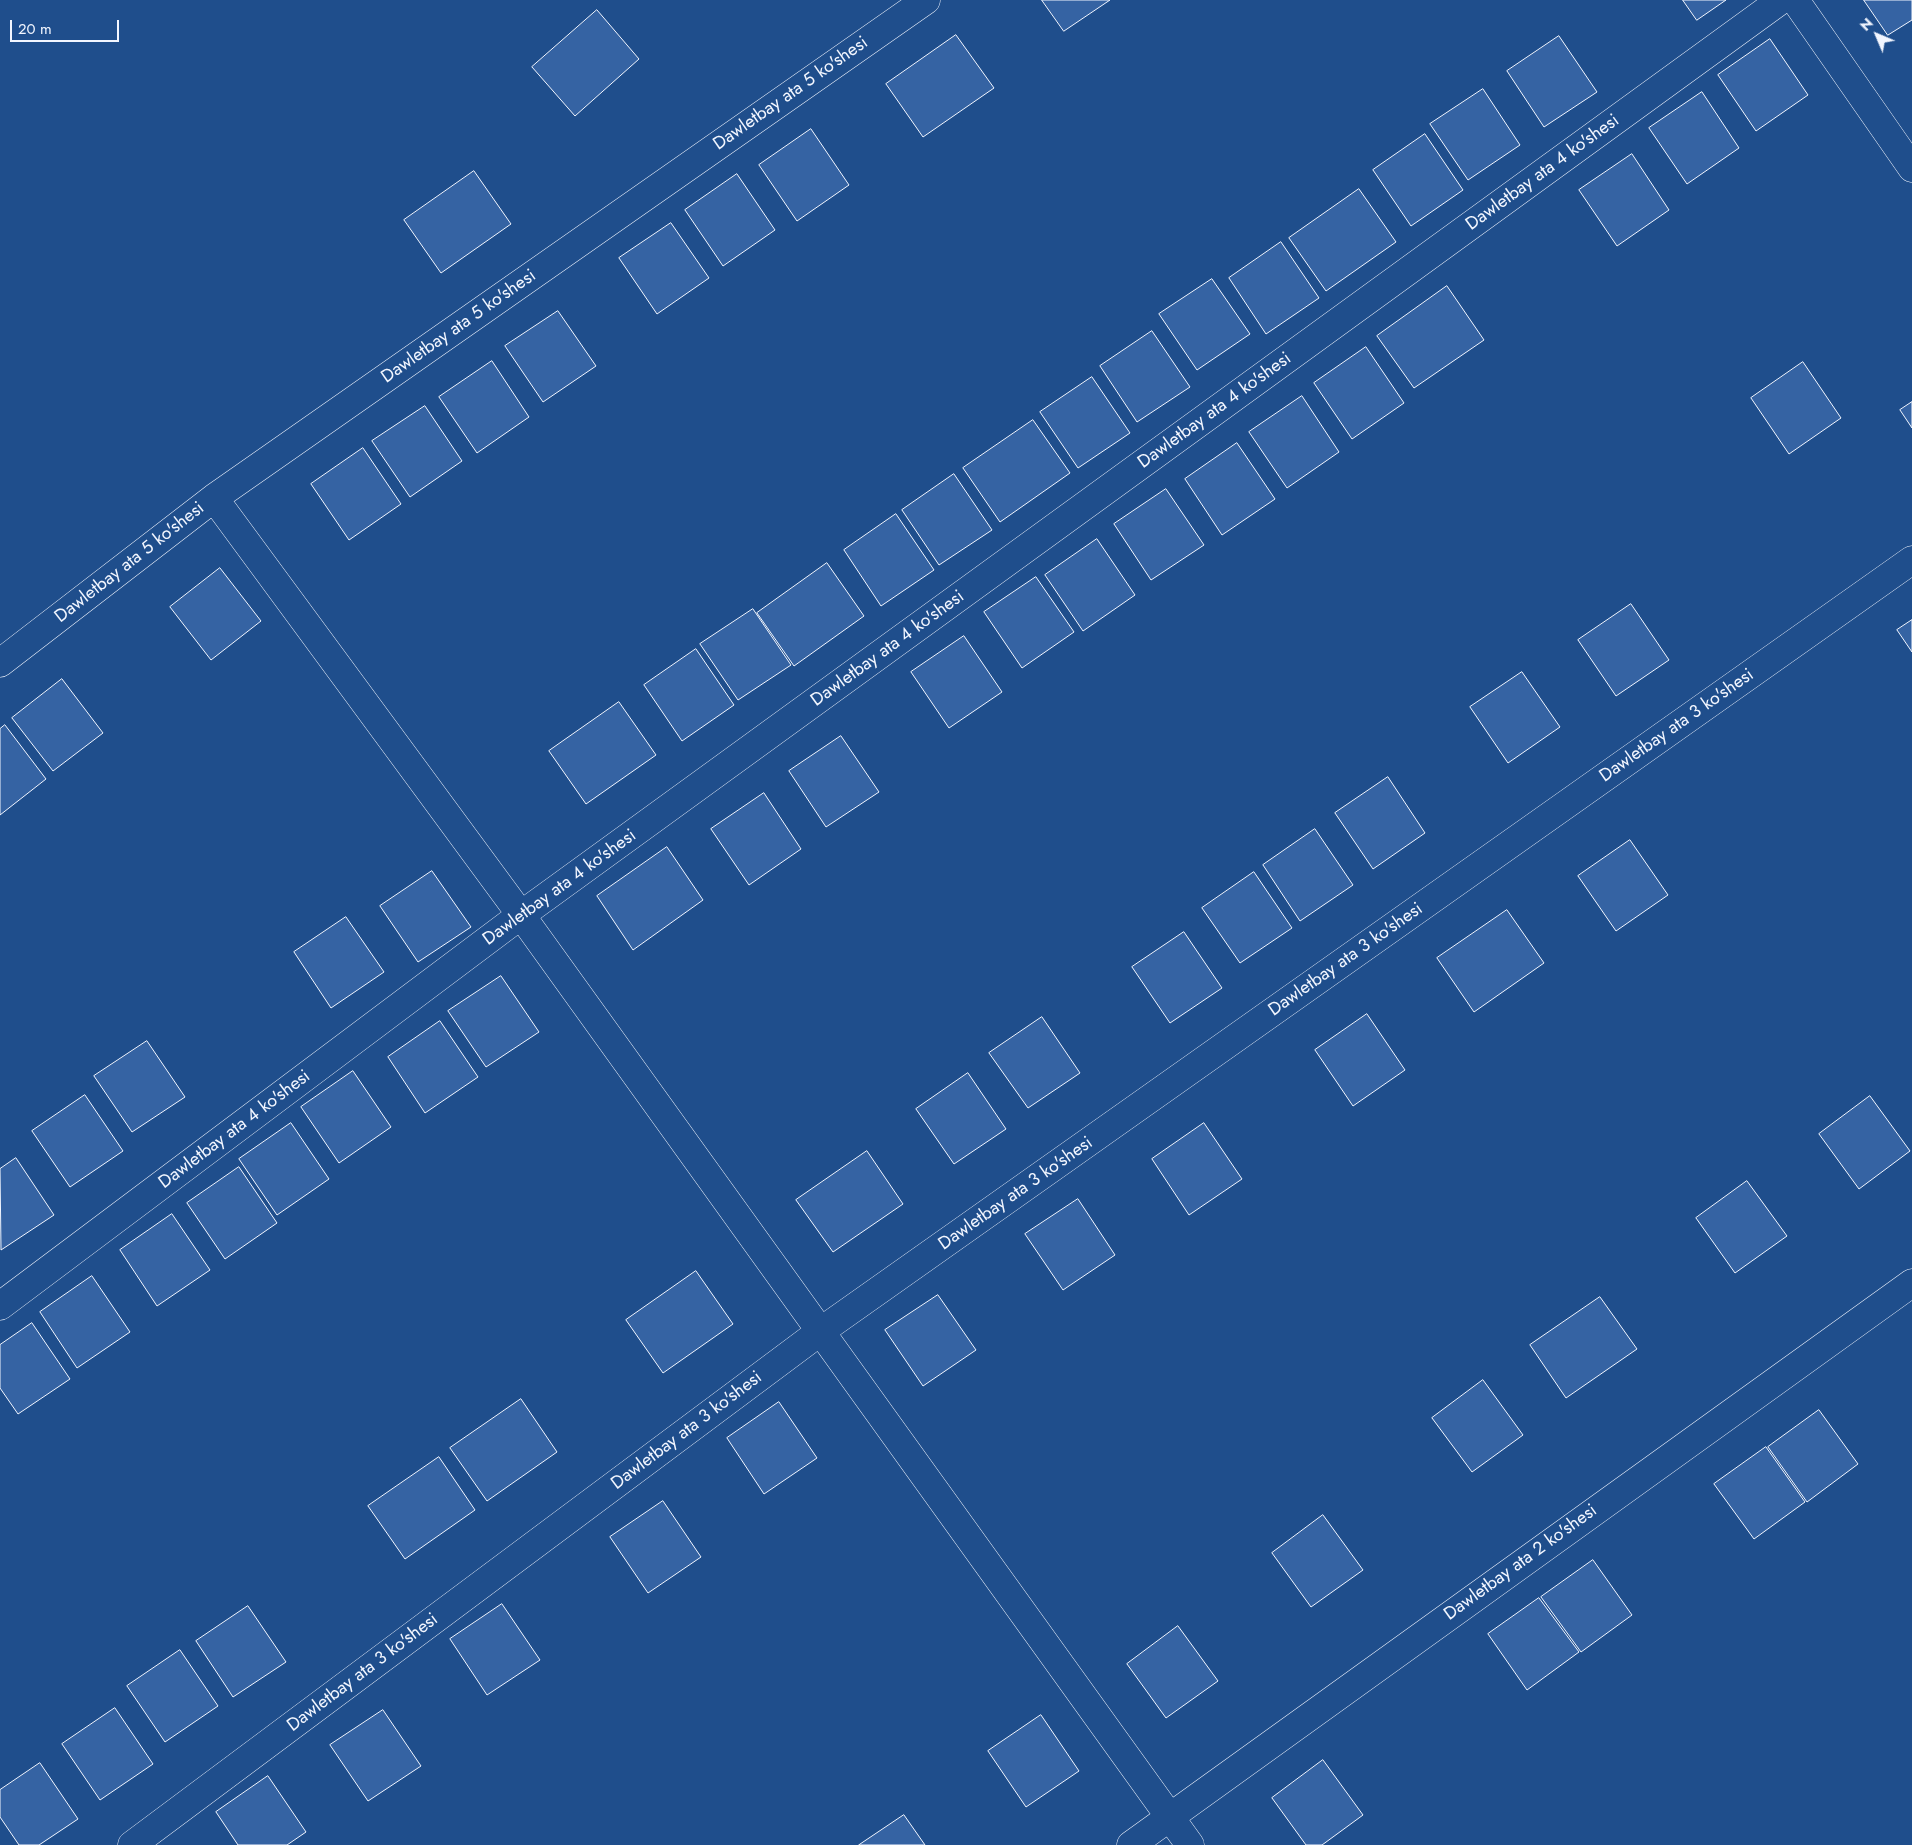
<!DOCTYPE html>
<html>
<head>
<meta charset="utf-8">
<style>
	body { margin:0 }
	#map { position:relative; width:1912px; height:1845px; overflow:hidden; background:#1f4e8c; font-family:Jost,sans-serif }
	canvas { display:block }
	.north { position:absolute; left:1852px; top:10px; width:50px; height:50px; -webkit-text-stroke:4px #1f4e8c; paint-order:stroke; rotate:315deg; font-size:14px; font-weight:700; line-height:20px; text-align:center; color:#f2f6ff }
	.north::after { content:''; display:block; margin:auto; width:18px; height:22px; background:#f2f6ff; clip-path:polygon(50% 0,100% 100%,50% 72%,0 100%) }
	.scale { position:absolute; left:10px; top:20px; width:109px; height:22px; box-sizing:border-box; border:2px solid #f2f6ff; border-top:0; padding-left:6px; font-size:15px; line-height:18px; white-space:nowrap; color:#f2f6ff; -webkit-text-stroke:4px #1f4e8c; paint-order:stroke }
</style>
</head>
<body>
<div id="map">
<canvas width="1912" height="1845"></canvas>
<div class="north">N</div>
<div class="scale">20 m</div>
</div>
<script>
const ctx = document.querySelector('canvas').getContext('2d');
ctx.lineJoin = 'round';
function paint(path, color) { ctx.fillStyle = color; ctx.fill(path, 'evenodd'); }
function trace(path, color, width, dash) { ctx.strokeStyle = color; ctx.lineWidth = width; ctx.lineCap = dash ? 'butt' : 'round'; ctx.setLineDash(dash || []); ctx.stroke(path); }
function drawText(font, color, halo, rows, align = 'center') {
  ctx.font = font + ' Jost,sans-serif'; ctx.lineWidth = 4; ctx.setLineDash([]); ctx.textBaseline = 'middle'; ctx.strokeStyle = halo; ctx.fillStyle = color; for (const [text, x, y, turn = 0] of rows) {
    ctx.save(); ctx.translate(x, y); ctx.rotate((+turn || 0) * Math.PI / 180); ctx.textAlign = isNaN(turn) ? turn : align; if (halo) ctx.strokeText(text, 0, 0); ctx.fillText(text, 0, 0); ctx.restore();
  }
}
const building = new Path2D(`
	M1042,0H1110L1064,31Z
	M1683,0H1726L1697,20Z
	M1864,0H1912V20L1888,35Z
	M597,10L639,59L575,116L532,67Z
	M956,35L994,88L923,137L886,84Z
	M1559,36L1597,92L1544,127L1507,71Z
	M1770,39L1808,95L1756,131L1718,75Z
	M1483,89L1520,145L1468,180L1430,124Z
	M1702,92L1739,148L1687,184L1649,128Z
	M811,129L849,185L797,221L759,165Z
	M1425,134L1463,190L1411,226L1373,170Z
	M1632,154L1669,210L1617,246L1579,190Z
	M474,171L511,224L441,273L404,220Z
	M737,174L775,230L723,266L685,210Z
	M1359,189L1396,242L1326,291L1289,238Z
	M671,223L709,278L657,314L619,258Z
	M1281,242L1319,298L1266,334L1229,278Z
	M1212,279L1250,334L1197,370L1159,314Z
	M1447,286L1484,340L1414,388L1377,336Z
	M558,311L596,366L543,402L505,346Z
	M1152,331L1190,387L1137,422L1100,366Z
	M1366,347L1404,403L1352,439L1314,383Z
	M492,361L529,417L477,453L439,397Z
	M1803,362L1841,418L1789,454L1751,398Z
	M1092,377L1130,433L1078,468L1040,412Z
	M1302,396L1339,452L1287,488L1249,432Z
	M1912,402V428L1900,410Z
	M425,406L462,461L410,497L372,441Z
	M1033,420L1070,473L1000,522L963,468Z
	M1237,443L1275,499L1222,535L1185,479Z
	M363,448L401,504L349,540L311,484Z
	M954,474L992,530L939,565L902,510Z
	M1166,489L1204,545L1151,580L1114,524Z
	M896,514L934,570L881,606L844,550Z
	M1097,539L1135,595L1083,631L1045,575Z
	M827,563L864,616L794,666L757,613Z
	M220,568L261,621L211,660L170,607Z
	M1036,577L1074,632L1022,668L984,612Z
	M1631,604L1669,660L1616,696L1578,640Z
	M753,609L791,665L738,700L700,644Z
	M1912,620V652L1897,630Z
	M964,636L1002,692L949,728L911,672Z
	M696,649L734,705L682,741L644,685Z
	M1522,672L1560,727L1508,763L1470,707Z
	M62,679L103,733L53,771L12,718Z
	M619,702L656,755L586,804L549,751Z
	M5,725L46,779L0,815V729Z
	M841,736L879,792L826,827L789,771Z
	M1388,777L1425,833L1373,869L1335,813Z
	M764,793L801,849L749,885L711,829Z
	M1315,829L1353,885L1300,921L1263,865Z
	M1630,840L1668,895L1616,931L1578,876Z
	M667,847L703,900L633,950L597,896Z
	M432,871L471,927L418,962L380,906Z
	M1254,872L1292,928L1240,963L1202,908Z
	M1507,910L1544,963L1474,1012L1437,958Z
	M346,917L384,972L331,1008L294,952Z
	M1184,932L1222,988L1170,1023L1132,967Z
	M501,976L539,1032L486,1067L448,1011Z
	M1367,1014L1405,1070L1353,1106L1315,1050Z
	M1042,1017L1080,1073L1028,1108L989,1053Z
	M440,1021L478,1077L425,1113L388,1057Z
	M147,1041L185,1097L132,1132L94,1076Z
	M353,1071L391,1127L339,1163L301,1107Z
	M968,1073L1006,1129L954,1164L916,1109Z
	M85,1095L123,1151L70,1187L32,1131Z
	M1870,1096L1910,1151L1859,1189L1819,1134Z
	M291,1123L329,1179L277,1215L239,1159Z
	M1204,1123L1242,1179L1189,1215L1152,1159Z
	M867,1151L903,1204L833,1252L796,1200Z
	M16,1158L54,1215L1,1250L0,1169Z
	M239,1167L277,1223L225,1259L187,1203Z
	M1747,1181L1787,1236L1735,1273L1696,1218Z
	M1078,1199L1115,1255L1063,1290L1025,1234Z
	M172,1214L210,1270L157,1306L120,1250Z
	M696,1271L733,1324L663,1373L626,1320Z
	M92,1276L130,1332L77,1368L40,1312Z
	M938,1295L976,1350L923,1386L885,1330Z
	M1600,1297L1637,1349L1566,1398L1530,1345Z
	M32,1323L70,1379L18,1414L0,1388V1345Z
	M1483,1380L1523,1435L1472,1472L1432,1418Z
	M521,1399L557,1452L487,1501L450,1448Z
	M779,1402L817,1458L764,1494L727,1438Z
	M1819,1410L1858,1464L1807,1502L1768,1447Z
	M1766,1447L1805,1502L1754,1539L1714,1484Z
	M439,1457L475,1510L405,1559L368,1506Z
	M663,1501L701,1557L648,1593L610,1537Z
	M1323,1515L1363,1570L1311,1607L1272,1553Z
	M1593,1560L1632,1615L1581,1652L1541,1597Z
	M1539,1598L1579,1652L1527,1690L1488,1634Z
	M502,1604L540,1660L487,1695L450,1639Z
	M248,1606L286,1662L233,1697L196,1641Z
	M1178,1626L1218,1681L1166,1718L1127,1664Z
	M180,1650L218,1706L165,1742L127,1686Z
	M115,1708L153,1764L100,1800L62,1744Z
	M383,1710L421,1766L368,1801L330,1745Z
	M1041,1715L1079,1771L1026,1807L988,1751Z
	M1323,1760L1363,1815L1322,1845H1306L1272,1798Z
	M40,1763L78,1819L39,1845H19L0,1817V1790Z
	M268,1776L306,1832L287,1845H238L216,1812Z
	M904,1815L925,1845H859Z`);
const street = new Path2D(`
	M1795,0L1912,168
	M214,498L521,915L1190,1845
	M0,663L214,498L926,0
	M0,1306L521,915L1781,0
	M132,1845L821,1331L1912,560
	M1131,1845L1912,1283`);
const streetNames = [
	["Dawletbay ata 5 ko'shesi",791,94,-35],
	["Dawletbay ata 4 ko'shesi",1543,173,-36],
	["Dawletbay ata 5 ko'shesi",459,327,-35],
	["Dawletbay ata 4 ko'shesi",1215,411,-36],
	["Dawletbay ata 5 ko'shesi",130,563,-38],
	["Dawletbay ata 4 ko'shesi",888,649,-36],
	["Dawletbay ata 3 ko'shesi",1677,726,-35],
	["Dawletbay ata 4 ko'shesi",560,888,-36],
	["Dawletbay ata 3 ko'shesi",1346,960,-35],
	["Dawletbay ata 4 ko'shesi",235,1130,-37],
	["Dawletbay ata 3 ko'shesi",1016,1194,-35],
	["Dawletbay ata 3 ko'shesi",687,1431,-37],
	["Dawletbay ata 2 ko'shesi",1521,1563,-36],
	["Dawletbay ata 3 ko'shesi",363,1673,-37]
];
paint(building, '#3563a3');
trace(building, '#f2f6ff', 1);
trace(street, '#f2f6ff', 29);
trace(street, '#1f4e8c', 28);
drawText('18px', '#f2f6ff', '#1f4e8c', streetNames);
</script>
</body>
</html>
